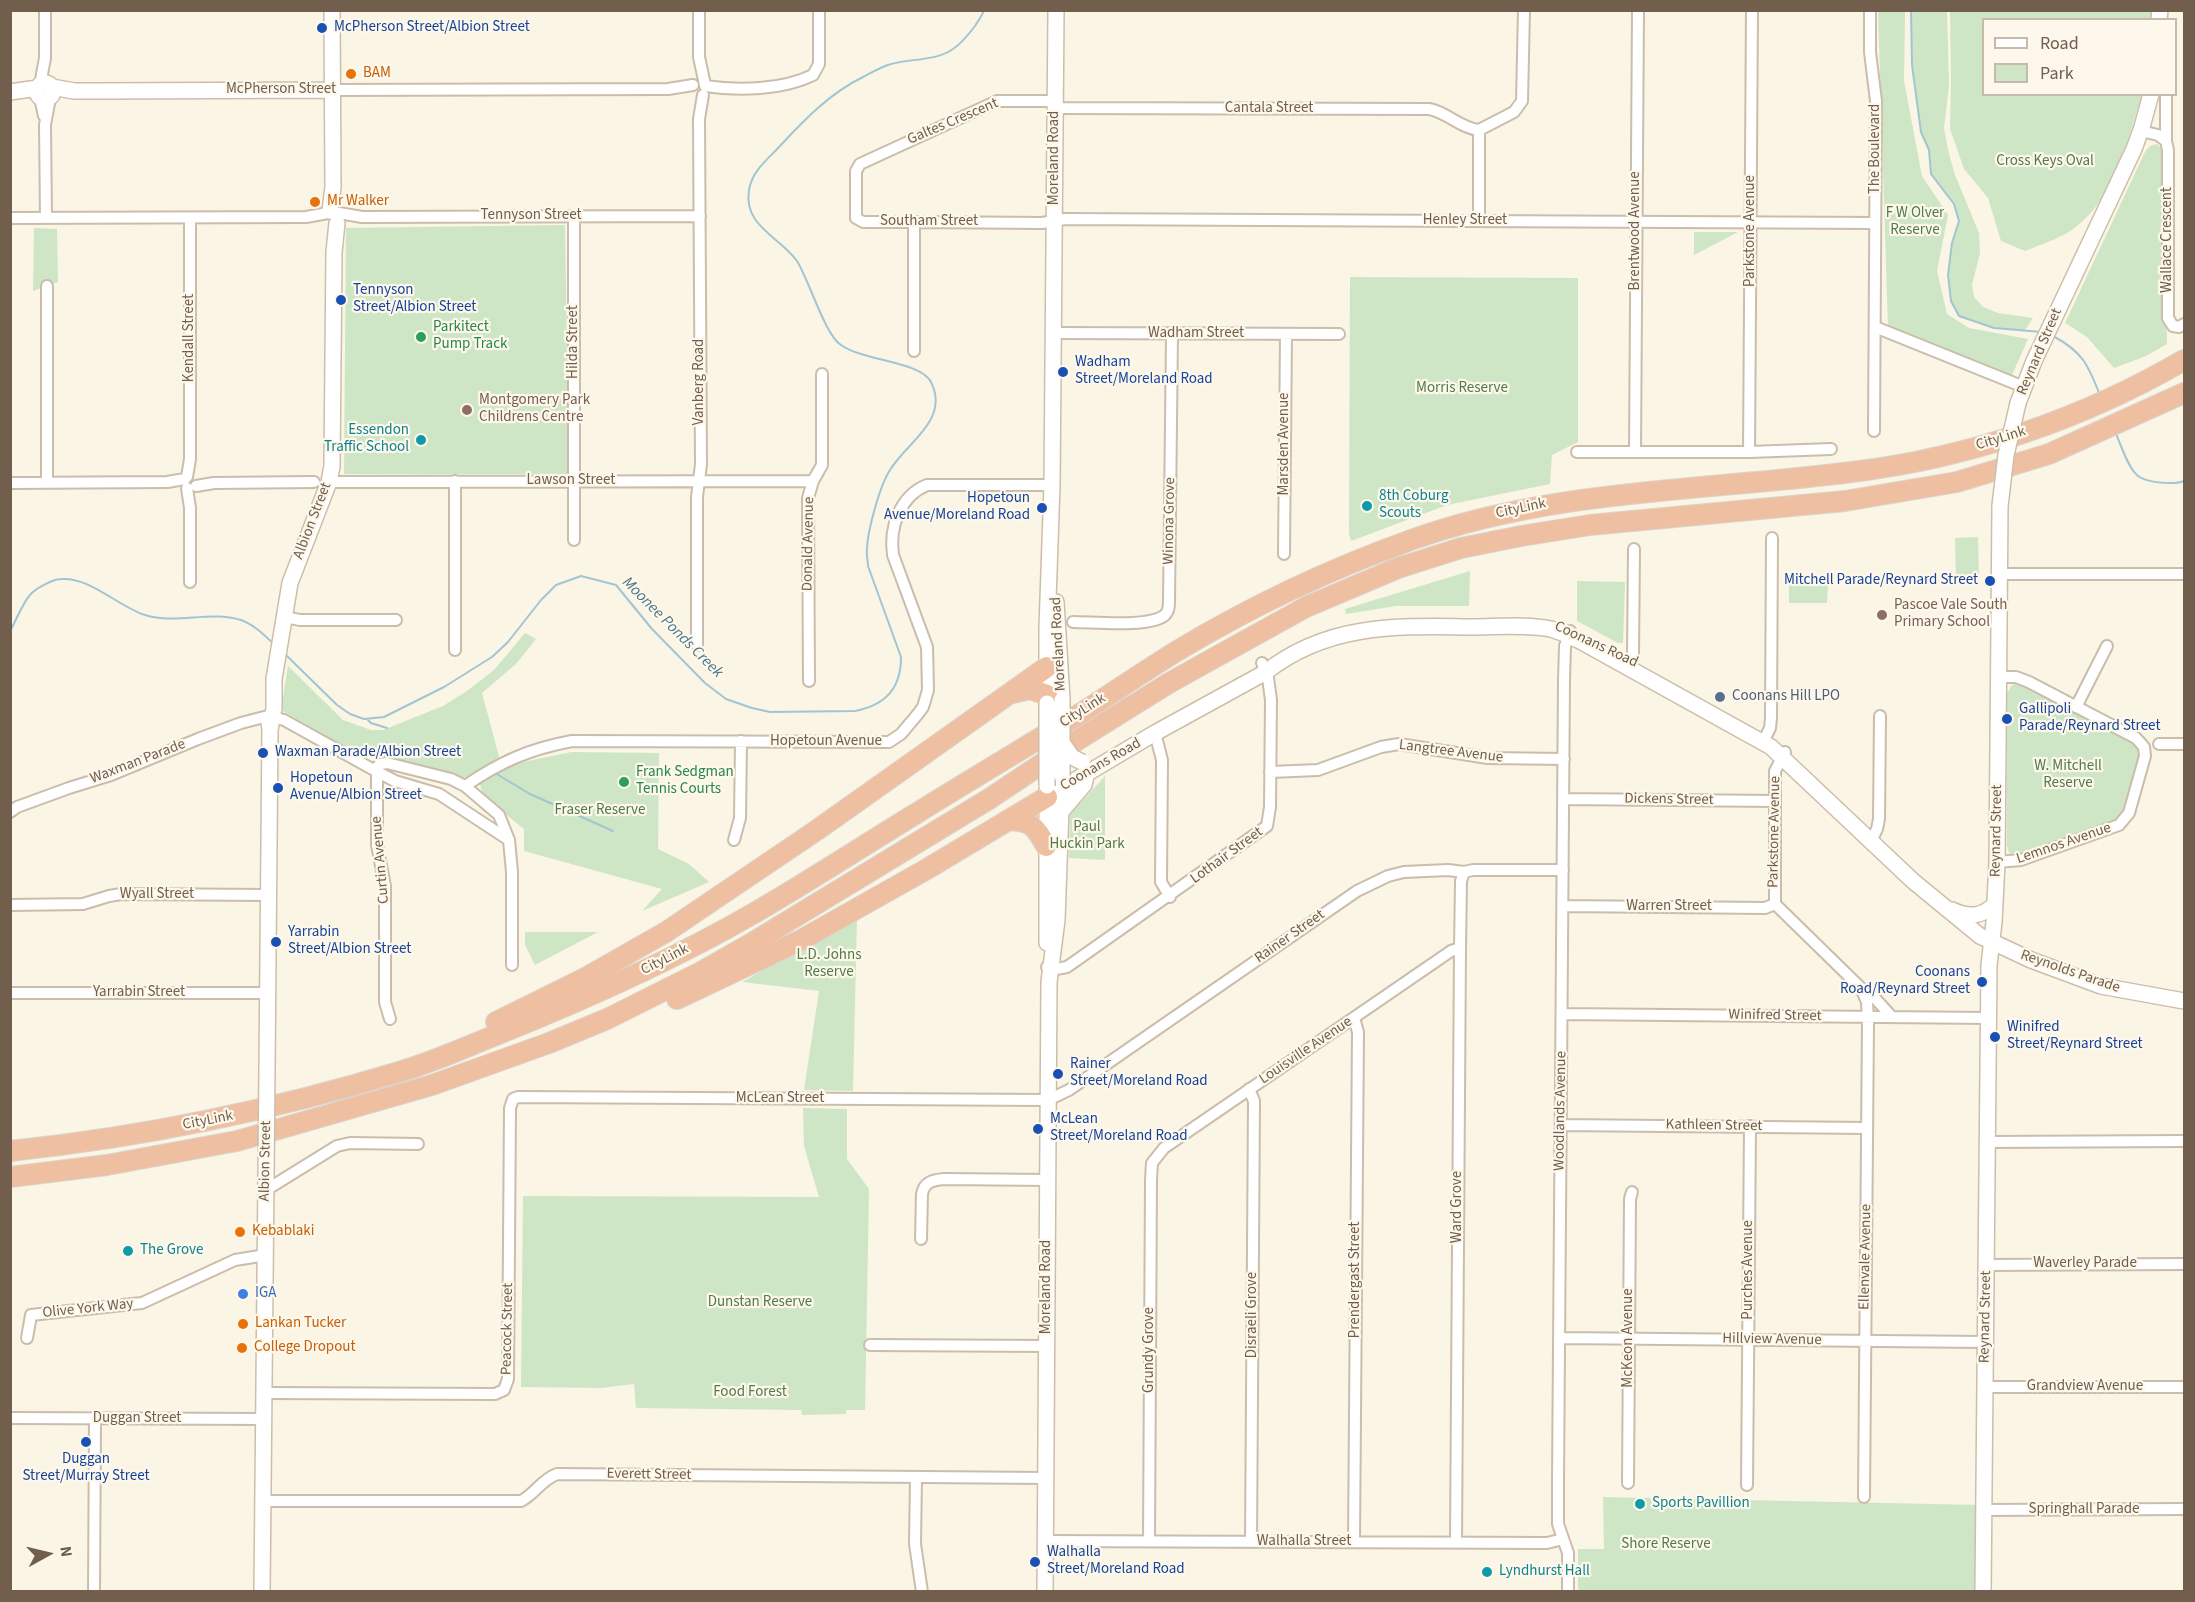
<!DOCTYPE html>
<html>
<head>
<meta charset="utf-8">
<style>
	body { margin:0 }
	#map { position:relative; width:2195px; height:1602px; overflow:hidden; background:#faf5e5; font-family:"Source Sans 3",sans-serif }
	canvas { display:block }
	.frame { position:absolute; inset:0; border:12px solid #715e4c; pointer-events:none }
	.legend { position:absolute; left:1982px; top:18px; width:195px; height:78px; box-sizing:border-box; background:#fdf8eb; border:2px solid #c5baab; margin:0; padding:8px 10px; list-style:none; font-size:18px; color:#715e4c }
	.legend li { display:flex; align-items:center; gap:12px; height:30px }
	.legend b { width:30px; border:2px solid #c5baab }
	.north { position:absolute; left:18px; top:1524px; width:60px; height:60px; -webkit-text-stroke:4px #fdf8eb; paint-order:stroke; rotate:82deg; font-size:16px; font-weight:700; line-height:24px; text-align:center; color:#715e4c }
	.north::after { content:''; display:block; margin:auto; width:21px; height:27px; background:#715e4c; clip-path:polygon(50% 0,100% 100%,50% 72%,0 100%) }
</style>
</head>
<body>
<div id="map">
<canvas width="2195" height="1602"></canvas>
<div class="frame"></div>
<ul class="legend">
<li><b style="height:8px;background:#fff"></b>Road</li>
<li><b style="height:16px;background:#cee6c5"></b>Park</li>
</ul>
<div class="north">N</div>
</div>
<script>
const ctx = document.querySelector('canvas').getContext('2d');
ctx.lineJoin = 'round';
function paint(path, color) { ctx.fillStyle = color; ctx.fill(path, 'evenodd'); }
function trace(path, color, width, dash) { ctx.strokeStyle = color; ctx.lineWidth = width; ctx.lineCap = dash ? 'butt' : 'round'; ctx.setLineDash(dash || []); ctx.stroke(path); }
function drawText(font, color, halo, rows, align = 'center') {
  ctx.font = font + ' "Source Sans 3",sans-serif'; ctx.lineWidth = 4.5; ctx.setLineDash([]); ctx.textBaseline = 'middle'; ctx.strokeStyle = halo; ctx.fillStyle = color; for (const [text, x, y, turn = 0] of rows) {
    ctx.save(); ctx.translate(x, y); ctx.rotate((+turn || 0) * Math.PI / 180); ctx.textAlign = isNaN(turn) ? turn : align; if (halo) ctx.strokeText(text, 0, 0); ctx.fillText(text, 0, 0); ctx.restore();
  }
}
const green = new Path2D(`
	M1878,11H1905L1904,81L1922,176L1948,215L1937,271L1947,314L1969,328L2028,339L2012,375L1888,327Z
	M1911,11H1947L1949,86L1944,128L1949,154L1955,175L1979,233L1980,253L1972,285L1974,297L1983,307L1998,313L2033,318L2025,330L1994,328L1959,316L1951,301L1948,275L1952,243L1959,221L1954,204L1931,174L1929,150L1921,132L1912,65Z
	M1950,11H2151V19L1984,20V94L2142,95C2127,141 2116,195 2076,227C2062,238 2042,244 2025,251L2001,241L1988,198L1964,169L1950,129L1951,80Z
	M2157,144L2164,152L2167,344L2146,356L2114,368L2087,337L2065,323L2145,152L2150,146Z
	M565,225L569,474H344L346,228Z
	M34,228L57,229L58,282L33,291Z
	M1694,232H1738L1694,255Z
	M1350,277L1578,278V442L1552,455L1550,484L1447,505L1351,541L1349,534Z
	M1978,537L1979,579L1956,580L1955,538Z
	M1470,571L1469,606H1396L1346,614L1345,609Z
	M1577,581L1625,582L1623,643H1618L1577,621Z
	M1789,584H1828L1827,603H1789Z
	M525,633L536,639L516,664L482,693L500,760L463,778L381,756L362,757L281,710L288,666L343,720L371,730H383L443,706L467,691L494,670Z
	M2018,683L2136,744L2141,756L2126,810L2120,819L2017,856L2009,853L2007,846V693L2012,685Z
	M571,752L659,753L658,849L689,864L709,882L642,911L662,889L524,851V829L483,796L480,784C494,764 546,758 571,752Z
	M1105,776V860L1069,858L1070,815Z
	M857,917L853,1091L804,1090L819,991L742,982Z
	M525,932H598L535,965L525,945Z
	M803,1108L847,1109V1159L869,1189L865,1410H846V1414L802,1415L801,1410L636,1408L634,1384L601,1388L521,1387L523,1196L819,1197L804,1146Z
	M1603,1497L1978,1505L1977,1591L1578,1592V1549H1604Z`);
const stream = new Path2D(`
	M1911,10L1912,65L1921,132L1929,150L1931,174L1954,204L1959,221L1952,243L1948,275L1951,301L1959,316L1994,328L2042,332
	M2053,336C2083,352 2088,365 2100,395
	M2116,434C2121,445 2128,468 2138,476C2147,483 2174,485 2184,481
	M10,631C16,621 22,604 30,595C36,588 53,579 62,579C90,577 119,607 145,615C177,625 209,610 241,620C253,624 264,635 274,644
	M285,654L337,705L350,714L364,719L384,717L444,687L492,657L508,642L541,600L556,585L581,576L616,585L652,629L705,683L726,699L752,708L770,712L855,711C886,705 901,688 901,657L868,566C868,560 866,554 867,548C868,529 880,485 890,470C907,442 950,420 931,382C920,361 863,361 841,345C825,335 809,280 797,261C780,237 743,226 749,190C752,171 767,160 780,146C804,120 830,93 863,77C871,73 879,68 888,65C908,58 935,62 953,49C962,43 969,34 975,26C978,21 982,16 984,10
	M368,720L371,723L387,728
	M495,773L530,794L613,831`);
const street = new Path2D(`
	M699,10V57L705,85
	M1870,10V52L1876,101L1874,431
	M40,85L45,58V10
	M705,86C738,91 783,90 813,75L819,64V10
	M332,90L668,89L693,85
	M40,98L44,116
	M1055,101H997L860,164L856,171V218L863,222H914L1042,223L1065,219L1875,223
	M1055,108L1429,109C1447,112 1460,128 1479,130
	M2141,131L2158,135L2166,141L2168,150V318L2173,326L2179,327L2184,324
	M2166,141V94
	M339,213L362,217L700,216
	M574,216V540
	M10,218L306,217L328,213
	M46,218L45,125L50,98
	M1479,221V130L1514,112L1522,101L1524,10
	M914,222V351
	M47,286V483
	M1875,327L2024,387
	M1054,333L1339,334
	M1577,452H1749L1831,449
	M1635,452L1638,10
	M1749,452L1752,10
	M187,477L190,459V218
	M329,482L813,481
	M10,483L167,482L185,479
	M196,486L214,483L314,482
	M187,488L190,508V582
	M1284,554L1286,334
	M1999,574H2184
	M284,613L290,618L300,620H396
	M1073,622C1094,622 1149,628 1165,615C1169,611 1169,606 1169,601L1172,334
	M697,645V497L701,464L699,119L703,95
	M455,650V481
	M1628,669L1633,655L1634,549
	M809,681L808,498L813,481L822,465V374
	M2076,707L2107,646
	M1155,733L1162,760L1161,882L1170,897
	M1763,742L1770,728L1771,718L1772,538
	M2159,744H2184
	M1785,752L1775,771V904L1861,988L1872,995L1892,1017
	M374,770L395,781L439,794L509,840
	M377,772V845L385,886V1002L390,1019
	M1270,772L1318,770L1381,747L1399,744L1488,758L1564,759
	M465,786L499,815L509,840L512,872V965
	M1563,799L1775,801
	M10,812L17,807L69,788L111,775L198,739L241,723L268,716L284,720L374,770L380,764L387,763L451,779L465,786C500,762 529,749 572,741L889,742L901,734L917,715L923,707L928,690L927,647L893,555C889,527 900,496 927,485H1052
	M734,840L740,818L741,741
	M1871,841L1877,829L1879,819L1880,716
	M1997,862L2021,860L2119,825L2129,813L2145,756L2144,747L2136,738L2029,682L2016,677H1998
	M10,905L83,904L109,896L121,894L268,895
	M1563,906L1765,908L1775,904
	M1047,967L1056,969L1067,967L1267,826L1270,807L1271,700L1268,678L1262,663
	M1861,988L1867,1002L1868,1022L1864,1497
	M10,993H267
	M1562,1014L1988,1018
	M1354,1018L1358,1032L1354,1542
	M1249,1089L1254,1101L1251,1542
	M1561,1125L1867,1128
	M1987,1142L2184,1141
	M266,1190L337,1146L350,1143L418,1144
	M921,1239L922,1194C924,1182 933,1180 944,1179L1048,1180
	M1986,1265L2184,1264
	M27,1338L31,1315L142,1303L235,1260L266,1255
	M1559,1338L1985,1342
	M870,1345L1047,1346
	M1985,1387H2184
	M264,1393L495,1394L504,1390L508,1379L510,1108L513,1099L518,1097L1048,1100L1069,1090L1357,891L1388,876L1404,872L1448,870L1464,872L1473,870H1563
	M10,1418L264,1419
	M916,1477L915,1544L922,1592
	M1628,1483L1630,1199L1632,1192
	M1747,1485L1750,1126
	M263,1501H521C535,1494 541,1480 557,1474L1045,1478
	M1984,1510L2184,1509
	M1045,1541L1547,1543L1563,1539
	M1149,1541L1151,1180L1152,1163L1164,1148L1451,951L1460,948
	M1456,1542L1460,948L1461,881L1464,872
	M94,1592L95,1419
	M1568,1592V1553L1558,1524V1481L1564,680L1565,646L1570,631`);
const secondary = new Path2D(`
	M2159,20L2160,10
	M37 91a8 8 0 1 1 16 0a8 8 0 1 1-16 0Z
	M52,87L74,91H99L332,90
	M10,92L38,88
	M330,211L333,187L332,10
	M2018,403L2034,361L2134,149L2142,127L2151,94
	M1056,602L1062,700
	M1047,703V628L1052,485L1056,10
	M270,730L274,708V679L290,583L329,482L332,466L334,252L337,223
	M1047,797L1155,733L1266,672C1328,623 1398,626 1472,627C1496,627 1528,624 1551,629C1561,632 1571,637 1580,641L1771,747L1913,881L1980,936L2031,960L2101,986L2184,1001
	M1061,812L1084,785L1087,772
	M1952,910C1969,918 1982,917 1995,904
	M1047,943V790
	M267,1067L270,730L269,722
	M262,1592L266,1177
	M1045,1592L1049,982L1057,920L1062,779
	M1983,1592L1989,965L1994,922L1997,862L2000,506`);
const highway = new Path2D(`
	M1013,693L1030,689L1047,695
	M1008,820C1032,821 1035,826 1046,846
	M677,999L801,940L927,869L1047,797
	M496,1022L587,977L666,932L817,830L1047,667
	M10,1151C143,1137 274,1110 402,1071C436,1061 468,1046 501,1033C588,998 675,959 756,912C811,880 863,846 917,813C970,780 1024,748 1078,715C1111,694 1143,672 1177,651C1250,607 1330,569 1411,540C1553,489 1703,491 1852,472C1968,458 2083,419 2184,360
	M10,1177L107,1165L237,1141L432,1085L549,1043L607,1019L701,972L752,943L989,799L1076,741L1169,683L1306,607L1398,568L1461,548L1521,536L1590,525L1845,501L1957,482L2049,454L2184,393`);
const secondaryBridge = new Path2D(`
	M2000,506L2006,455L2018,403
	M1062,700V776
	M1063,744L1072,757L1082,762
	M1047,786V703
	M266,1177L267,1067`);
const markers = [
	[322,28,6,"#1a4fb4"],
	[351,74,6,"#e8710a"],
	[315,202,6,"#e8710a"],
	[341,300,6,"#1a4fb4"],
	[421,337,6,"#2e9e5b"],
	[1063,372,6,"#1a4fb4"],
	[467,410,6,"#8d6e63"],
	[421,440,6,"#0f9aa8"],
	[1367,506,6,"#0f9aa8"],
	[1042,508,6,"#1a4fb4"],
	[1990,581,6,"#1a4fb4"],
	[1882,615,6,"#8d6e63"],
	[1720,697,6,"#5c6f8a"],
	[2007,719,6,"#1a4fb4"],
	[263,753,6,"#1a4fb4"],
	[624,782,6,"#2e9e5b"],
	[278,788,6,"#1a4fb4"],
	[276,942,6,"#1a4fb4"],
	[1982,982,6,"#1a4fb4"],
	[1995,1037,6,"#1a4fb4"],
	[1058,1074,6,"#1a4fb4"],
	[1038,1129,6,"#1a4fb4"],
	[240,1232,6,"#e8710a"],
	[128,1251,6,"#0f9aa8"],
	[243,1294,6,"#3f7fe0"],
	[243,1324,6,"#e8710a"],
	[242,1348,6,"#e8710a"],
	[86,1442,6,"#1a4fb4"],
	[1640,1504,6,"#0f9aa8"],
	[1035,1562,6,"#1a4fb4"],
	[1487,1572,6,"#0f9aa8"]
];
const transitNames = [
	["McPherson Street/Albion Street",334,28],
	["Tennyson",353,291],
	["Street/Albion Street",353,308],
	["Wadham",1075,363],
	["Street/Moreland Road",1075,380],
	["Hopetoun",1030,499,"right"],
	["Avenue/Moreland Road",1030,516,"right"],
	["Mitchell Parade/Reynard Street",1978,581,"right"],
	["Gallipoli",2019,710],
	["Parade/Reynard Street",2019,727],
	["Waxman Parade/Albion Street",275,753],
	["Hopetoun",290,779],
	["Avenue/Albion Street",290,796],
	["Yarrabin",288,933],
	["Street/Albion Street",288,950],
	["Coonans",1970,973,"right"],
	["Road/Reynard Street",1970,990,"right"],
	["Winifred",2007,1028],
	["Street/Reynard Street",2007,1045],
	["Rainer",1070,1065],
	["Street/Moreland Road",1070,1082],
	["McLean",1050,1120],
	["Street/Moreland Road",1050,1137],
	["Duggan",86,1460,"center"],
	["Street/Murray Street",86,1477,"center"],
	["Walhalla",1047,1553],
	["Street/Moreland Road",1047,1570]
];
const foodNames = [
	["BAM",363,74],
	["Mr Walker",327,202],
	["Kebablaki",252,1232],
	["Lankan Tucker",255,1324],
	["College Dropout",254,1348]
];
const streetNames = [
	["McPherson Street",281,90],
	["Cantala Street",1269,109],
	["Galtes Crescent",953,122,-23],
	["The Boulevard",1876,149,-90],
	["Moreland Road",1055,158,-90],
	["Tennyson Street",531,216],
	["Henley Street",1465,221],
	["Southam Street",929,222],
	["Brentwood Avenue",1636,231,-90],
	["Parkstone Avenue",1751,231,-90],
	["Wallace Crescent",2168,240,-90],
	["Wadham Street",1196,334],
	["Kendall Street",190,338,-90],
	["Hilda Street",574,342,-90],
	["Reynard Street",2040,352,-67],
	["Vanberg Road",700,382,-90],
	["CityLink",2001,439,-17],
	["Marsden Avenue",1285,444,-90],
	["Lawson Street",571,481],
	["CityLink",1521,509,-12],
	["Albion Street",313,521,-69],
	["Winona Grove",1170,521,-89],
	["Donald Avenue",809,544,-89],
	["Moreland Road",1059,644,-93],
	["Coonans Road",1596,645,25],
	["CityLink",1083,711,-32],
	["Hopetoun Avenue",826,742],
	["Langtree Avenue",1451,752,7],
	["Waxman Parade",138,762,-21],
	["Coonans Road",1101,765,-30],
	["Dickens Street",1669,800,1],
	["Reynard Street",1997,831,-89],
	["Parkstone Avenue",1775,832,-89],
	["Lemnos Avenue",2064,844,-19],
	["Lothair Street",1227,856,-36],
	["Curtin Avenue",381,860,-95],
	["Wyall Street",157,895],
	["Warren Street",1669,907],
	["Rainer Street",1290,937,-35],
	["CityLink",665,960,-27],
	["Reynolds Parade",2070,972,19],
	["Yarrabin Street",139,993],
	["Winifred Street",1775,1016,1],
	["Louisville Avenue",1306,1051,-34],
	["McLean Street",780,1099],
	["Woodlands Avenue",1561,1111,-89],
	["CityLink",208,1121,-11],
	["Kathleen Street",1714,1126,1],
	["Albion Street",266,1161,-89],
	["Ward Grove",1458,1207,-90],
	["Ellenvale Avenue",1866,1257,-89],
	["Waverley Parade",2085,1264],
	["Purches Avenue",1749,1270,-90],
	["Prendergast Street",1356,1280,-90],
	["Moreland Road",1047,1287,-90],
	["Olive York Way",88,1309,-6],
	["Disraeli Grove",1253,1315,-90],
	["Reynard Street",1986,1317,-89],
	["Peacock Street",508,1329,-89],
	["McKeon Avenue",1629,1338,-90],
	["Hillview Avenue",1772,1340,1],
	["Grundy Grove",1150,1350,-90],
	["Grandview Avenue",2085,1387],
	["Duggan Street",137,1419],
	["Everett Street",649,1475,1],
	["Springhall Parade",2084,1510],
	["Walhalla Street",1304,1542]
];
const parkNames = [
	["Cross Keys Oval",2045,162],
	["F W Olver",1915,214],
	["Reserve",1915,231],
	["Morris Reserve",1462,389],
	["W. Mitchell",2068,767],
	["Reserve",2068,784],
	["Fraser Reserve",600,811],
	["Paul",1087,828],
	["Huckin Park",1087,845],
	["L.D. Johns",829,956],
	["Reserve",829,973],
	["Dunstan Reserve",760,1303],
	["Food Forest",750,1393],
	["Shore Reserve",1666,1545]
];
const leisureNames = [
	["Parkitect",433,328],
	["Pump Track",433,345],
	["Frank Sedgman",636,773],
	["Tennis Courts",636,790]
];
const educationNames = [
	["Montgomery Park",479,401],
	["Childrens Centre",479,418],
	["Pascoe Vale South",1894,606],
	["Primary School",1894,623]
];
const cultureNames = [
	["Essendon",409,431,"right"],
	["Traffic School",409,448,"right"],
	["8th Coburg",1379,497],
	["Scouts",1379,514],
	["The Grove",140,1251],
	["Sports Pavillion",1652,1504],
	["Lyndhurst Hall",1499,1572]
];
const serviceNames = [
	["Coonans Hill LPO",1732,697]
];
const shopNames = [
	["IGA",255,1294]
];
const waterNames = [
	["Moonee Ponds Creek",672,628,45]
];
paint(green, '#cee6c5');
trace(stream, '#a2c5d3', 2);
trace(street, '#cbbdac', 14);
trace(secondary, '#cdbeaa', 18);
trace(highway, '#dad5d0', 22);
trace(street, '#fff', 10);
trace(secondary, '#fff', 15);
trace(highway, '#efbfa1', 20);
trace(secondaryBridge, '#cdbeaa', 18, []);
trace(secondaryBridge, '#fff', 15);
for (const [x, y, r, color] of markers) { const dot = new Path2D(); dot.arc(x, y, r, 0, 2 * Math.PI); ctx.fillStyle = color; ctx.fill(dot); trace(dot, '#fdf8eb', 2); }
drawText('15px', '#164399', '#fdf8eb', transitNames, 'left');
drawText('15px', '#c56008', '#fdf8eb', foodNames, 'left');
drawText('15px', '#715e4c', '#fdf8eb', streetNames);
drawText('15px', '#517b48', '#fdf8eb', parkNames);
drawText('15px', '#27864d', '#fdf8eb', leisureNames, 'left');
drawText('15px', '#785e54', '#fdf8eb', educationNames, 'left');
drawText('15px', '#0d838f', '#fdf8eb', cultureNames, 'left');
drawText('15px', '#4e5e75', '#fdf8eb', serviceNames, 'left');
drawText('15px', '#366cbe', '#fdf8eb', shopNames, 'left');
drawText('italic 16px', '#4c7789', '#fdf8eb', waterNames);
</script>
</body>
</html>
